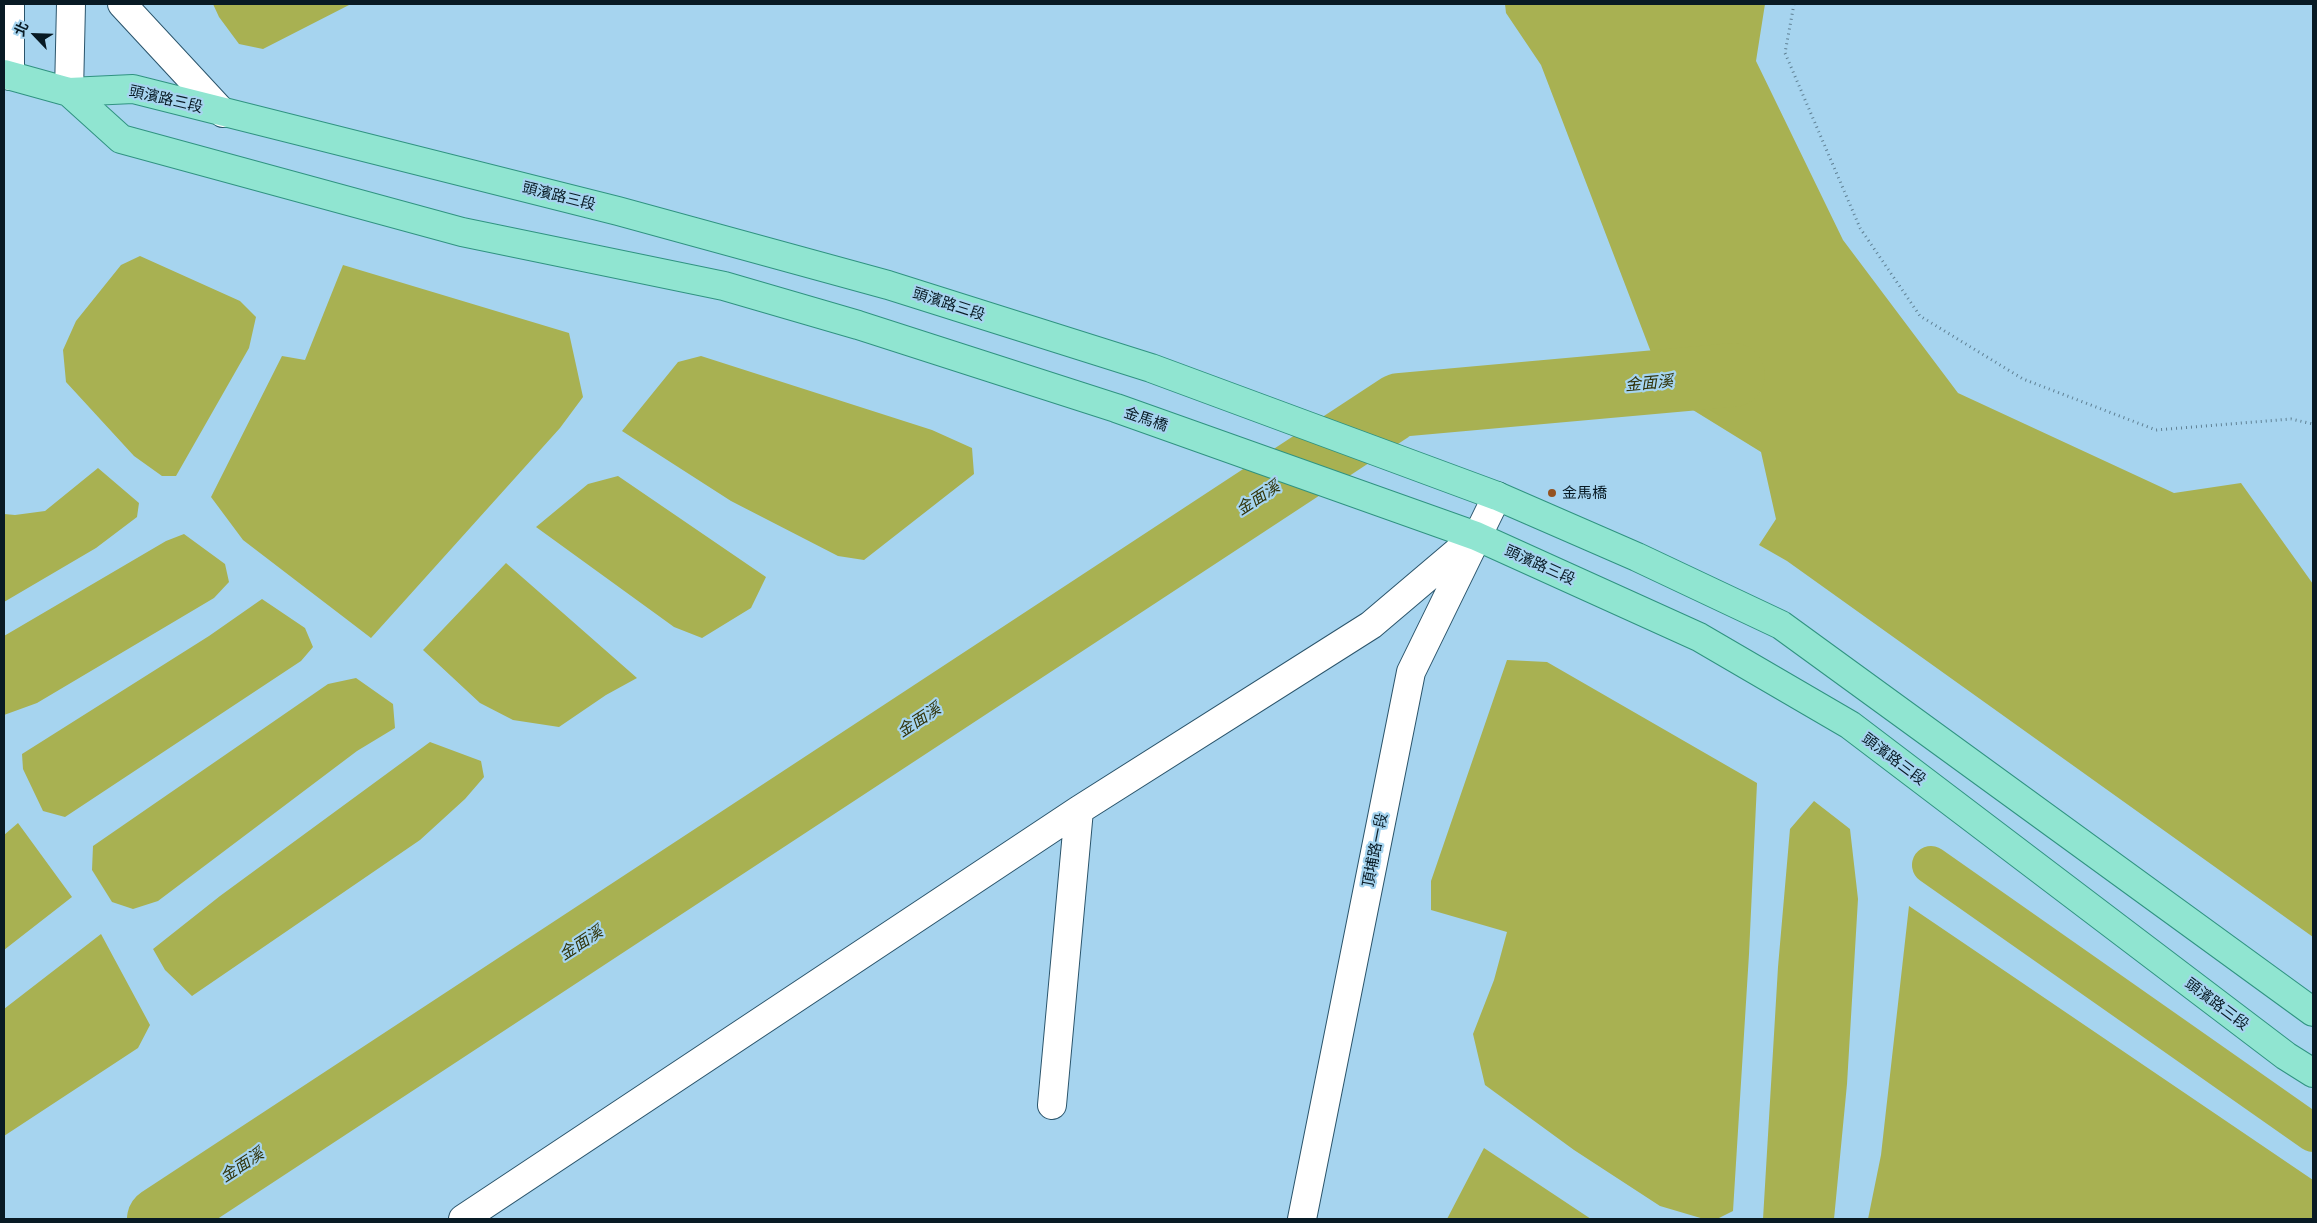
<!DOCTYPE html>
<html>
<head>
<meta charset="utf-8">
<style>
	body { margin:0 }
	#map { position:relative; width:2317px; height:1223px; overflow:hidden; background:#a6d4ef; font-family:Barlow,"Noto Sans TC",sans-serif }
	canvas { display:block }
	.frame { position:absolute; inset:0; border:5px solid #081a24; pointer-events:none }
	.north { position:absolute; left:10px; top:10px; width:50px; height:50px; -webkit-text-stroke:4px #a6d4ef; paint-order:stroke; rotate:294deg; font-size:14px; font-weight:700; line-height:20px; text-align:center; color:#081a24 }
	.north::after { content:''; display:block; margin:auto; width:18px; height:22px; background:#081a24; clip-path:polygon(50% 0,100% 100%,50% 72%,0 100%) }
</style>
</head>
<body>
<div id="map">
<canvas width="2317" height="1223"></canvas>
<div class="frame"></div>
<div class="north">北</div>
</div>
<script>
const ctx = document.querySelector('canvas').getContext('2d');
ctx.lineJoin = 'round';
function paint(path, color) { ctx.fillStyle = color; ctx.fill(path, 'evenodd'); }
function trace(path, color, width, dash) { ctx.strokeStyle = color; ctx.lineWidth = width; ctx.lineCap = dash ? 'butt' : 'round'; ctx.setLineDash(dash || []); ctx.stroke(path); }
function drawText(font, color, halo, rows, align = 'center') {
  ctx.font = font + ' Barlow,"Noto Sans TC",sans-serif'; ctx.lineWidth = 4.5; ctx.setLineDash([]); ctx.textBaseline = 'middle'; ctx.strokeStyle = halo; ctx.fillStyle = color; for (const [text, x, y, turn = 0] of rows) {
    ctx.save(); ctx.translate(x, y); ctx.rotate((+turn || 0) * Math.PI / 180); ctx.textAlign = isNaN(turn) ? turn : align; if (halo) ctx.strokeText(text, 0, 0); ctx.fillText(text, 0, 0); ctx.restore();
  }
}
const water = new Path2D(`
	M213,4H351L263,49L239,44L219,17Z
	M1505,4H1765L1756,61L1843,240L1958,393L2174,493L2241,483L2313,584V937L1787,561L1759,545L1776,519L1761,452L1667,394L1541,65L1506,13Z
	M140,256L240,301L256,317L249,348L176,476H162L134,456L66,382L63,350L76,321L121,265Z
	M343,265L569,333L583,397L560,428L371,638L243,540L211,497L282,356L305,360Z
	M701,356L932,430L972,448L974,474L864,560L838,556L731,501L622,431L678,362Z
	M98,468L139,503L137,517L96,548L4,602V514L15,515L45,511Z
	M618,476L766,577L751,608L702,638L674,627L536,527L588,484Z
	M184,534L225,564L229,582L214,598L37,703L4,715V636L166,541Z
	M506,563L637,678L606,695L559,727L513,720L480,703L423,650Z
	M262,599L305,628L313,647L301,661L65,817L43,811L23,769L22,754L209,636Z
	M1507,660L1547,662L1757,783L1749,954L1733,1211L1717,1219H1704L1660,1206L1574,1150L1485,1085L1473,1034L1494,980L1507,932L1431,910V881Z
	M356,678L393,704L395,728L357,751L158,901L133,909L112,902L92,870L93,846L328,684Z
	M430,742L481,761L484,777L465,799L420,840L192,996L165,970L153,949L220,896Z
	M1814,801L1850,829L1858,899L1847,1084L1834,1219H1763L1778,967L1790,829Z
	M18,823L72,897L4,950V835Z
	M1909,906L2313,1180V1219H1868L1881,1155Z
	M101,934L150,1025L138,1048L4,1136V1009Z
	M1484,1148L1591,1219H1447Z`);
const canal = new Path2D(`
	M1931,865L2313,1133`);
const river = new Path2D(`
	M159,1219L1399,405L1733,375`);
const path = new Path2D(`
	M1794,4L1785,53L1860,228L1920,316L2023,379L2156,430L2291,419L2313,424`);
const minor = new Path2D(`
	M122,4L223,113
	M10,76V4
	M69,92L71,4
	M1052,1105L1079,810
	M463,1219L1079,810L1371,625L1476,536
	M1302,1219L1411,672L1497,496`);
const major = new Path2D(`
	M4,74L69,92L133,89L618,211L888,285L1151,368L1497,496L1637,557L1781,625L2313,1012
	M69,92L121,139L462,232L724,286L858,325L1116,408L1476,536L1699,637L1850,725L2286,1056L2313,1073`);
const markers = [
	[1552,493,5,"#945220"]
];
const streetNames = [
	["頭濱路三段",166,99,13],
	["頭濱路三段",559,196,14],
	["頭濱路三段",949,304,18],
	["金馬橋",1146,419,19],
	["頭濱路三段",1540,565,24],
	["頭濱路三段",1894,759,37],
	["頂埔路一段",1375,850,-79],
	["頭濱路三段",2217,1004,37]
];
const poiNames = [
	["金馬橋",1562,493]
];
const waterNames = [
	["金面溪",1649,383,-5],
	["金面溪",1258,498,-33],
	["金面溪",919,720,-33],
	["金面溪",581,943,-33],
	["金面溪",242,1165,-33]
];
paint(water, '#a8b152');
trace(canal, '#a8b152', 38);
trace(river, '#a8b152', 64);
trace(minor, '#2a546b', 30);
trace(major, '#309381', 30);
trace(path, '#5f8094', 3, [1, 4]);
trace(minor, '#fff', 28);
trace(major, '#90e5d1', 28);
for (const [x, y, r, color] of markers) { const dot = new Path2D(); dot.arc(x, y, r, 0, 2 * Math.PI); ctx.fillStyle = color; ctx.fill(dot); trace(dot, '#a6d4ef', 2); }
drawText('15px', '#081a24', '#a6d4ef', streetNames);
drawText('15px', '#081a24', '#a6d4ef', poiNames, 'left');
drawText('italic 16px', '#31340b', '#a6d4ef', waterNames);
</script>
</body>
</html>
